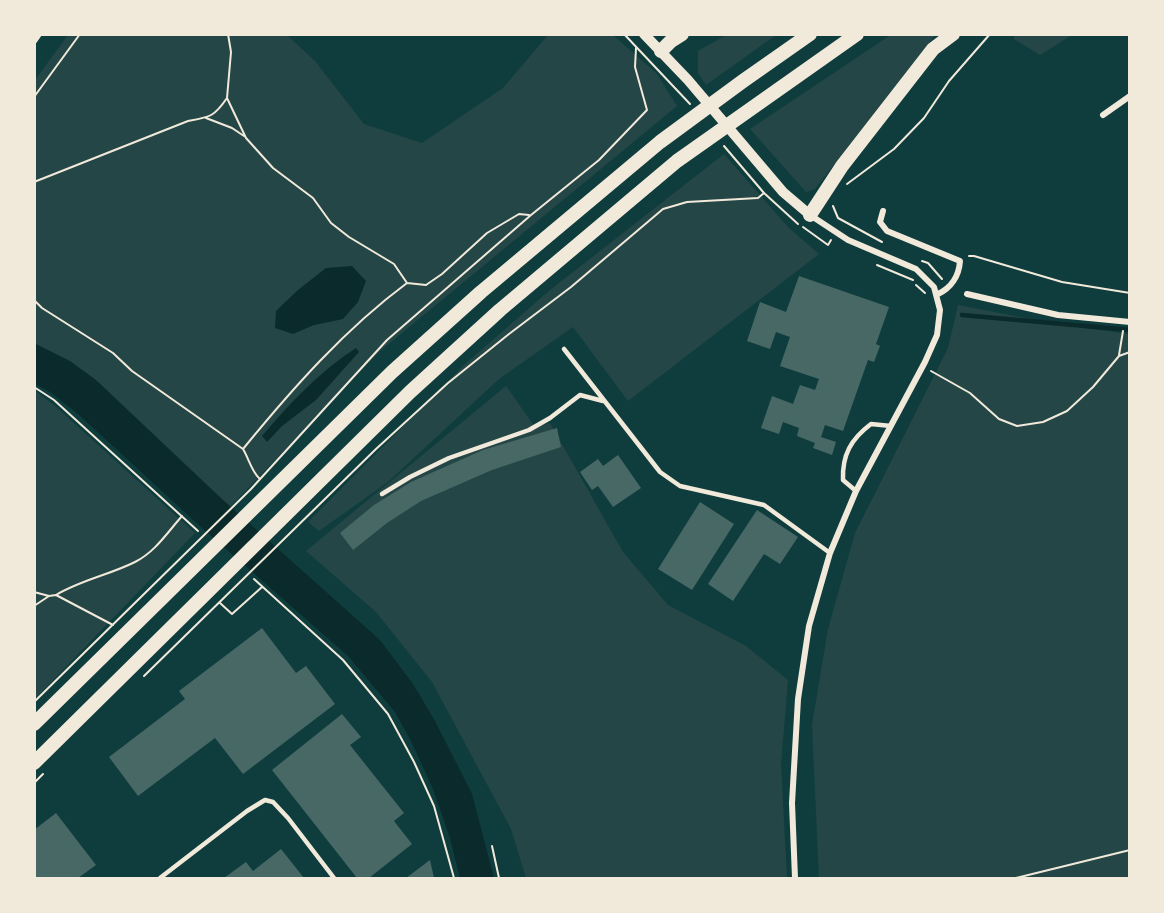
<!DOCTYPE html>
<html>
<head>
<meta charset="utf-8">
<style>
	body { margin:0 }
	#map { position:relative; width:1164px; height:913px; overflow:hidden; background:#0f3d3e; font-family:"Noto Serif",serif }
	canvas { display:block }
	.frame { position:absolute; inset:0; border:36px solid #f1e9da; pointer-events:none }
</style>
</head>
<body>
<div id="map">
<canvas width="1164" height="913"></canvas>
<div class="frame"></div>
</div>
<script>
const ctx = document.querySelector('canvas').getContext('2d');
ctx.lineJoin = 'round';
function paint(path, color) { ctx.fillStyle = color; ctx.fill(path, 'evenodd'); }
function trace(path, color, width, dash) { ctx.strokeStyle = color; ctx.lineWidth = width; ctx.lineCap = dash ? 'butt' : 'round'; ctx.setLineDash(dash || []); ctx.stroke(path); }
const green = new Path2D(`
	M728,34L776,35L706,85L698,73V51Z
	M892,34L935,35L815,189L806,192L750,129Z
	M68,35H287L315,61L364,124L422,143L503,88L548,35H613L657,74L677,106L379,352L226,511L35,347V80Z
	M1014,35V34L1072,35L1040,55L1014,39Z
	M724,154L788,227L819,254L628,401L573,327L499,379L388,482L319,531L308,522L464,365L550,290Z
	M958,305L1056,324L1129,334V878H819L812,725L828,629L855,533L948,348Z
	M506,386L535,427L550,423L623,552L668,605L746,646L788,680L781,765L787,878H526L511,829L432,682L376,612L306,551Z
	M35,391L54,405L195,533L35,699Z`);
const water = new Path2D(`
	M352,266L366,281L358,302L343,319L314,325L293,334L275,328L276,311L298,290L326,268Z
	M34,343L70,361L96,380L222,499L380,640L413,684L435,721L472,794L494,878H460L450,838L433,789L411,741L395,712L348,656L201,527L78,414L50,392L35,384Z
	M356,348L359,352L316,400L282,426L267,442L262,436C290,403 319,372 356,348Z`);
const stream = new Path2D(`
	M962,315L1130,330`);
const building = new Path2D(`
	M799,276L889,307L876,344L880,346L874,362L868,360L843,431L825,425L821,437L836,442L832,455L813,448L815,443L797,436L799,428L783,422L779,434L761,428L772,396L793,404L800,385L815,390L819,379L780,366L790,337L776,332L770,349L747,341L760,302L786,312Z
	M557,428L561,447L492,470L421,501L387,523L353,550L340,533L374,505L411,482L483,450Z
	M618,455L641,488L613,507L598,486L592,490L580,472L598,459L603,466Z
	M700,502L734,524L692,590L658,569Z
	M757,510L798,537L780,564L764,554L733,601L708,584Z
	M262,628L296,673L306,666L335,704L243,774L215,738L138,796L109,757L185,699L179,691Z
	M342,714L361,737L350,745L404,813L394,821L412,844L369,878H357L272,770Z
	M56,813L96,865L78,878H34V830Z
	M281,849L304,878H224L246,862L253,871Z
	M430,860L434,878H406Z`);
const path = new Path2D(`
	M228,34L231,52L227,98L246,138L273,168L313,198L331,223L349,237L394,264L407,283
	M624,34L690,104
	M34,97L80,34
	M206,118L232,128L244,136
	M724,146L764,193L798,224
	M34,182L188,121C210,117 214,117 227,98
	M847,184L894,149L924,118L949,81L990,34
	M833,206L838,218L882,242
	M803,227L828,245L831,240
	M969,256H974L1062,282L1130,293
	M922,261L928,263L942,279
	M877,265L913,280
	M916,285L925,293
	M34,300L42,308L113,353L132,371L243,449C249,459 251,470 259,478
	M1119,355L1123,331
	M931,371L970,393L999,419L1017,426L1043,422L1067,411L1093,387L1119,356L1130,352
	M34,387L54,400L198,531
	M243,449C292,389 345,329 407,283L426,285L442,274L487,233L519,214L529,215
	M254,579L343,660L388,714L414,762L434,806L454,878
	M34,592L49,596L56,595L113,625
	M56,595C81,580 109,575 135,562C155,552 167,533 182,516
	M220,603L232,614L262,587
	M34,606L49,596
	M144,676L376,449L448,383L509,334L571,287L663,209L687,202L758,198L764,193
	M34,702L251,489L387,340L531,215L599,160L647,110L635,67L636,48
	M34,783L43,774
	M492,846L499,878
	M1016,878L1130,850`);
const service = new Path2D(`
	M564,349L660,472L680,486L764,505L830,553
	M856,491L843,480C842,455 851,439 871,424L891,426
	M382,494L410,477L449,458L529,430L550,418L580,395L603,401
	M160,878L247,811L265,800L273,802L288,818L334,878`);
const minor = new Path2D(`
	M34,41L39,34
	M1103,115L1130,96
	M883,211L880,222L887,231L960,261C959,276 951,288 938,294
	M967,294L1058,315L1130,322
	M795,878L792,803L798,699L809,626L830,553L856,491L925,362L937,335L940,310L934,287L916,269L848,240L810,215`);
const tertiary = new Path2D(`
	M644,34L688,80L783,192L810,215`);
const trunk = new Path2D(`
	M661,51L671,41L682,34
	M810,215L842,166L933,49L953,34
	M34,724L392,372L481,292L660,142L743,81L810,34
	M34,763L410,392L500,310L677,161L857,34`);
paint(green, '#244646');
paint(water, '#0a2a2b');
trace(stream, '#0a2a2b', 4.5);
paint(building, '#486865');
trace(path, '#f1e9da', 2);
trace(service, '#f1e9da', 4.5);
trace(minor, '#f1e9da', 6);
trace(tertiary, '#f1e9da', 10);
trace(trunk, '#f1e9da', 14);
</script>
</body>
</html>
